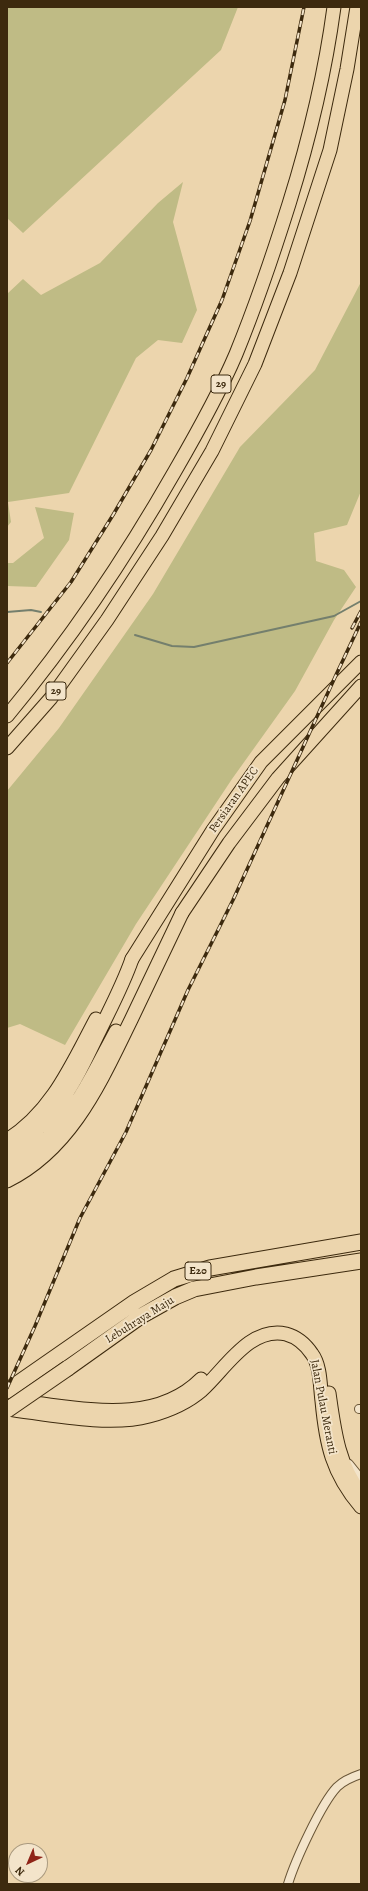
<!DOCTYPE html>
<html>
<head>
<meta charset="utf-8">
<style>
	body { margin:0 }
	#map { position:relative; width:368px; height:1891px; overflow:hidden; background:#ecd5ad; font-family:Alegreya,serif }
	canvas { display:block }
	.frame { position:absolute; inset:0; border:8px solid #3d2a0e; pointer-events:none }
	.north { position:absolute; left:8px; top:1843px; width:40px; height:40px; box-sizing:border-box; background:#f3e4ca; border:1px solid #aa9a7f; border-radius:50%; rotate:224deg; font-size:11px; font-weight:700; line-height:16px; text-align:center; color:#3d2a0e }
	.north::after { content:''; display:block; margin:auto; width:14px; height:18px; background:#8f2418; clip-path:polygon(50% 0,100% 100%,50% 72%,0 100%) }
</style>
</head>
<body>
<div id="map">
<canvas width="368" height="1891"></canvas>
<div class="frame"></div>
<div class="north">N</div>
</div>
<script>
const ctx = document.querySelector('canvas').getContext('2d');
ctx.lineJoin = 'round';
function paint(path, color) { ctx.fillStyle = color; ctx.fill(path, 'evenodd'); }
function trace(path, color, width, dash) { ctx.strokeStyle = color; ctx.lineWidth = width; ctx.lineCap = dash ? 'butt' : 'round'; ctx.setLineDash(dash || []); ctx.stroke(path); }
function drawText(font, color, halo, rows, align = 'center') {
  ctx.font = font + ' Alegreya,serif'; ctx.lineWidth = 3.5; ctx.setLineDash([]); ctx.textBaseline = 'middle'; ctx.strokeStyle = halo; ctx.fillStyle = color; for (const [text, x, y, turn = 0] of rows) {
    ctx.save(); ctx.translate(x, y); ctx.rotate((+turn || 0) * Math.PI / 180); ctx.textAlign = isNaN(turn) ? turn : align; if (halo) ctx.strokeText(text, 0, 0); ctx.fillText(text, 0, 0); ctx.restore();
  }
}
const green = new Path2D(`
	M7,7H238L221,50L23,233L7,218Z
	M183,182L173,222L197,310L182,343L158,340L136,358L69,493L8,502L11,522L7,527V294L23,279L41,295L100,263L158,203Z
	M361,282V491L347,525L314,533L316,561L344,570L356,587L334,620L295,691L232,779L136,924L65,1045L20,1024L7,1028V791L59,728L153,594L240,447L315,370Z
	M35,507L74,513L69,540L36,587L7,586V563H13L44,538Z`);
const stream = new Path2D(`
	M7,612L31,610L41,612
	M135,635L172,646L194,647L334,616L361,601`);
const minor = new Path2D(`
	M359,1409H361
	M349,1464L361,1479
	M288,1884C295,1861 321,1804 337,1787C344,1780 352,1777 361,1774`);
const primary = new Path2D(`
	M182,913L229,843L278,778L361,686
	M132,959L213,830L261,762L361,662
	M329,1393C334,1428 338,1465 361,1493
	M25,1402C83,1408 154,1426 201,1379
	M7,1409C48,1414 109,1427 149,1416C168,1411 187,1403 202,1390C226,1368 250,1326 286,1334C297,1337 306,1345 312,1354C321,1366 320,1387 322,1401C326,1444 332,1473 361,1507`);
const trunk = new Path2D(`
	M7,716C71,639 126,557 175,471C197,433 219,394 236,354C256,305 273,255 289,204C309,140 325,74 334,7
	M7,748L51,698L107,620L162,536L212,451L255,364L290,273L330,150L347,69L357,7
	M7,1140C52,1112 72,1064 96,1019
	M7,1153C56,1122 74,1084 98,1034C110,1009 123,985 132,959
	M7,1168C21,1158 36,1149 48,1137C79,1107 96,1068 116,1031
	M7,1181C72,1149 101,1081 131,1020C148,984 165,948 182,913`);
const motorway = new Path2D(`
	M68,1368L141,1316L175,1297L194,1289L256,1277L361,1261
	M7,1391L135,1302L174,1279L210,1268L361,1242`);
const rail = new Path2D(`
	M352,628L361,611
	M7,663L71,582L113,515L151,450L187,378L222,300L250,221L285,100L304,7
	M7,1388L35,1326L80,1218L126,1132L188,990L233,900L336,675L361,622`);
const motorwayBridge = new Path2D(`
	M7,1410L68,1368`);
const shields = [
	[221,384,20],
	[56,691,20],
	[198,1271,26]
];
const shieldNames = [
	["29",221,384],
	["29",56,691],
	["E20",198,1271]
];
const streetNames = [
	["Persiaran APEC",234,800,-55],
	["Lebuhraya Maju",140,1320,-32],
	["Jalan Pulau Meranti",323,1407,79]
];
paint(green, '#bfbb85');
trace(stream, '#747f6d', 2);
trace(minor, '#695536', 10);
trace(primary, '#3d2a0e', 15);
trace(trunk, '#3d2a0e', 15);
trace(motorway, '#3d2a0e', 17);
trace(minor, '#f3e4ca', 8);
trace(primary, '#ecd5ad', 13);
trace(trunk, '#ecd5ad', 13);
trace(motorway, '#ecd5ad', 15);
trace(rail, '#3d2a0e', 3.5);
trace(rail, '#f3e4ca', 2, [6]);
trace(motorwayBridge, '#3d2a0e', 17, []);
trace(motorwayBridge, '#ecd5ad', 15);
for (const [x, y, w] of shields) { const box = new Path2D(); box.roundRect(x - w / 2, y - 9, w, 18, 3); ctx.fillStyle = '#f3e4ca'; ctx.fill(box); trace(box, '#3d2a0e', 1); }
drawText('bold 11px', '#3d2a0e', null, shieldNames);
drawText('12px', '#3d2a0e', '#f3e4ca', streetNames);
</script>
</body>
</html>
